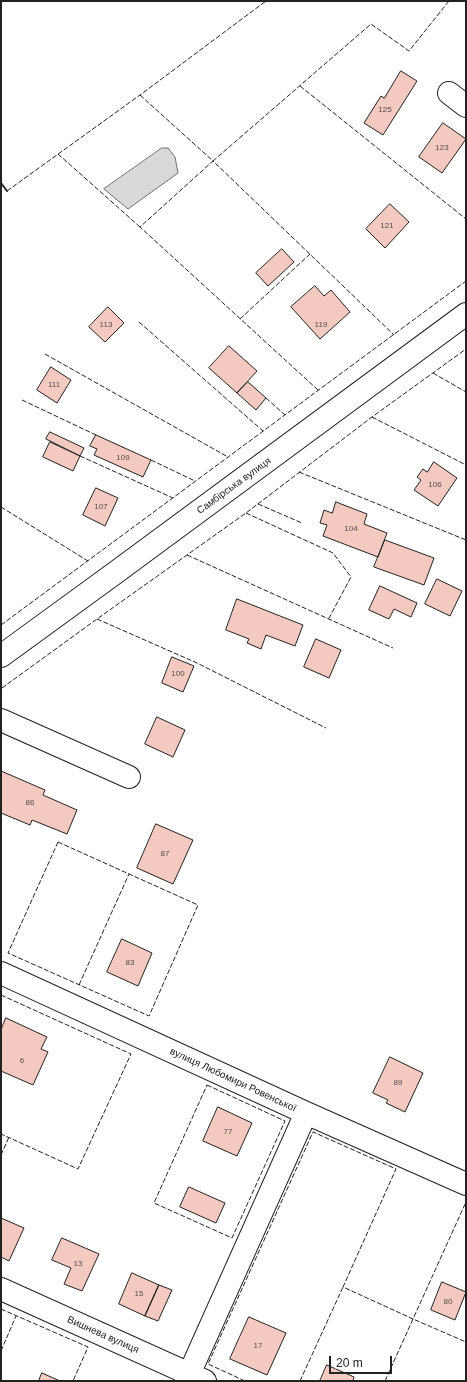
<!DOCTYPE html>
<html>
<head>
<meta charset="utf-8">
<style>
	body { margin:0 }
	#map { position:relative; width:467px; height:1382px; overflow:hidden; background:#fff; font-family:Helvetica,sans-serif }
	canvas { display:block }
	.frame { position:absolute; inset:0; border:2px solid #222; pointer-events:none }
	.scale { position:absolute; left:329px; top:1356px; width:63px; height:18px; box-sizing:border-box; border:2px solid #222; border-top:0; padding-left:5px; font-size:12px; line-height:14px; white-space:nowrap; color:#222; -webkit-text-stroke:3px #fff; paint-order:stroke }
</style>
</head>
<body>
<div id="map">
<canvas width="467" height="1382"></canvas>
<div class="frame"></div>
<div class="scale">20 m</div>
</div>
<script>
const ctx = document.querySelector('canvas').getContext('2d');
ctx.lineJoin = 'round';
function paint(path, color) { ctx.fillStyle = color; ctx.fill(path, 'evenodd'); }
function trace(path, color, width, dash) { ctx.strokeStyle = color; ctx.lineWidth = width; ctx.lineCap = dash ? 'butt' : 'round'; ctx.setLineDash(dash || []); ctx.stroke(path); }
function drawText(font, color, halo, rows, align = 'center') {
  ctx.font = font + ' Helvetica,sans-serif'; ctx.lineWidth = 3; ctx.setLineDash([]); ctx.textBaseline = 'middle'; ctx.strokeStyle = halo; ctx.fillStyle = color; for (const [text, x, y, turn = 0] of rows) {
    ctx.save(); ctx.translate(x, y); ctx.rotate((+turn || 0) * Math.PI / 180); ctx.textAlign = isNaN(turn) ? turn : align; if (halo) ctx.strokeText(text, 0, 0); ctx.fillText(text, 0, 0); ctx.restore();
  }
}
const water = new Path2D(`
	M162,148H168L175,157L178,173L128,209L104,189Z`);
const building = new Path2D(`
	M401,71L417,81L383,135L364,123L381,96L384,98Z
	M443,123L466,139L442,173L419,157Z
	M390,204L409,222L385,248L366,229Z
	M282,249L294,262L268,286L256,273Z
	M315,286L324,296L331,290L350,312L320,339L291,307Z
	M108,307L124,323L105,342L89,327Z
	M229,346L257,371L237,393L209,368Z
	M51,367L71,380L57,403L37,390Z
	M248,382L266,398L256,410L237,393Z
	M50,432L84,448L80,456L46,439Z
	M96,435L151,460L143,477L94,455L97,449L90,446Z
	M50,442L80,456L73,471L43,457Z
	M434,462L457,478L438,506L414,490L421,480L417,477L423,469L427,472Z
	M96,488L118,498L105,526L83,515Z
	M336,502L367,514L364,524L387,533L378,557L323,536L327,525L320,523L324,510L332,513Z
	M385,540L434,558L424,585L374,567Z
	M437,579L462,591L450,616L425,604Z
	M380,586L417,603L411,617L394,609L389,619L369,610Z
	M237,599L303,625L295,646L266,635L261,649L247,643L249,639L226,630Z
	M316,639L341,650L329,678L304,667Z
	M172,657L194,666L183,692L162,683Z
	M157,717L185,730L173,757L145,744Z
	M1,771L45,790L43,795L77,810L67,834L32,820L30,825L1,813Z
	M156,824L193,840L173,884L137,868Z
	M122,939L152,953L138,986L107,972Z
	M6,1018L47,1037L41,1049L48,1052L33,1085L1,1071V1030Z
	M390,1057L423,1073L405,1112L386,1103L388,1100L373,1093Z
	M218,1107L252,1123L237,1156L203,1141Z
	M189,1187L225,1203L216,1223L180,1207Z
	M1,1218L24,1228L9,1261L1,1257Z
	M62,1238L99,1254L82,1291L64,1284L71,1268L52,1260Z
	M132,1273L159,1285L145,1316L119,1304Z
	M442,1282L466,1292L455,1320L431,1310Z
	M159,1285L172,1290L158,1321L145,1316Z
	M249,1317L286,1333L267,1375L230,1359Z
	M327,1365L354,1377L353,1381H320Z
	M42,1373L60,1381H39Z`);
const minor = new Path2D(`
	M449,93L466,106
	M1,720L129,777
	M1,973L306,1113L466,1184
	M1,1289L205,1381
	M186,1381L306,1113`);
const major = new Path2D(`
	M1,656L115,573L466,314`);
const fence = new Path2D(`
	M300,86L466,219
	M140,95L213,161L371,24L409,51L449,1
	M58,154L140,227
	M7,191L140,95L266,1
	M240,319L310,254
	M139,322L263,431
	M45,354L228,457
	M433,373L466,392
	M318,390L140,227L213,161L394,335
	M266,398L285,415
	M22,400L96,435
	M372,417L466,465
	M80,456L173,498
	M151,460L195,481
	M299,472L466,540
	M258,504L302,523
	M1,507L88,561
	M246,513L333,553L351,577L328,620
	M187,555L393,648
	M97,619L197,663L326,728
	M1,625L466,281
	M2,688L97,619L246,513L372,417L466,349
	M58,842L198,905L149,1016L8,953Z
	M79,985L129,874
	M1,995L131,1054L78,1169L1,1134
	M207,1085L285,1121L232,1238L154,1203Z
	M1,1155L9,1137
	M1,1309L88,1347L73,1381
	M1,1351L16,1316
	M245,1381L208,1364L313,1132L396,1169L343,1287L413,1319L466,1202
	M300,1381L343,1287
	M385,1381L413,1319L466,1342`);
const wall = new Path2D(`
	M1,183L7,191`);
const numberNames = [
	["125",385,110],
	["123",442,148],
	["121",387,226],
	["113",106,325],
	["119",321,325],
	["111",54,385],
	["109",123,458],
	["106",435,485],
	["107",101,507],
	["104",351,529],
	["100",178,674],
	["86",30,803],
	["87",165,854],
	["83",130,963],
	["6",22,1061],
	["89",398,1083],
	["77",228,1132],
	["13",78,1264],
	["15",139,1294],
	["80",448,1302],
	["17",258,1346]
];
const streetNames = [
	["Самбірська вулиця",234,486,-36],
	["вулиця Любомири Ровенської",233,1080,25],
	["Вишнева вулиця",103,1335,24]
];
paint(water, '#d9d9d9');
trace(water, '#6f6f6f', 1);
paint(building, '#f3c9c0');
trace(building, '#222', 1);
trace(minor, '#222', 24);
trace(major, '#222', 24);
trace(minor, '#fff', 22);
trace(major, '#fff', 22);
trace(fence, '#222', 1, [5, 2]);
trace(wall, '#222', 2);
drawText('8px', '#564c4a', null, numberNames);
drawText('10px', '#222', '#fff', streetNames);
</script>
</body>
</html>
